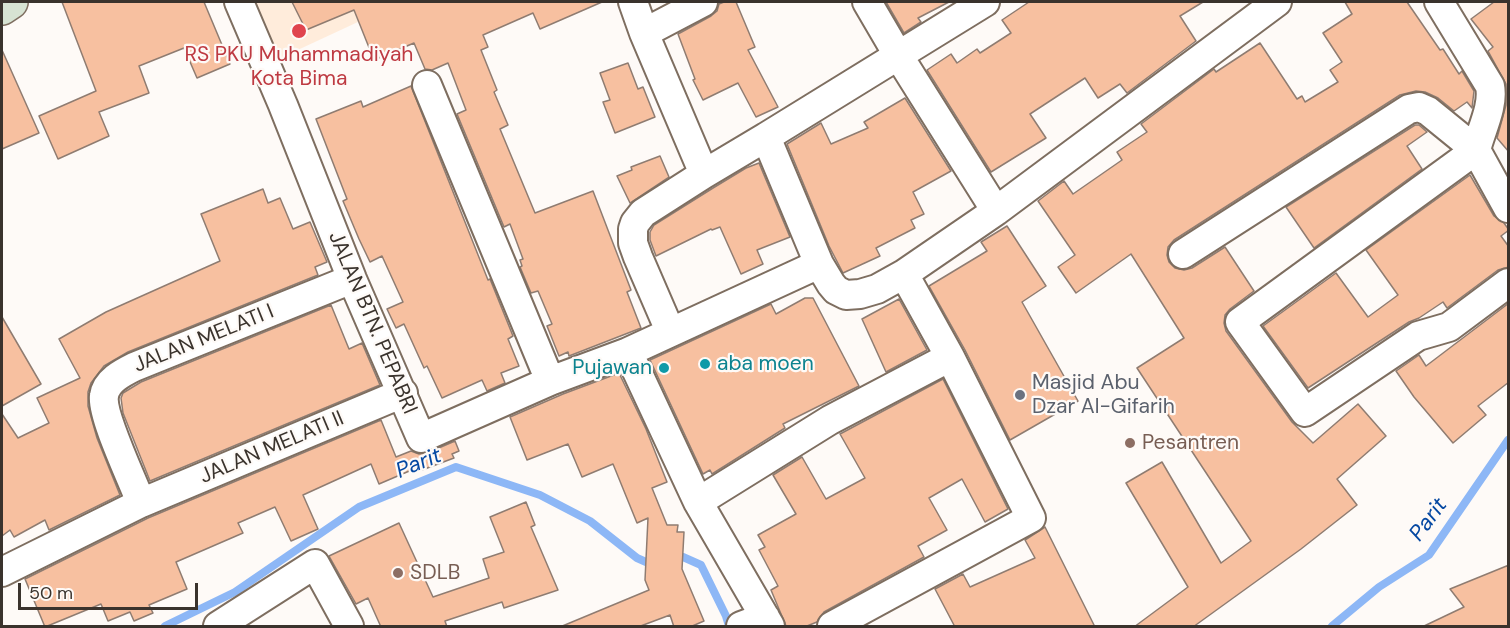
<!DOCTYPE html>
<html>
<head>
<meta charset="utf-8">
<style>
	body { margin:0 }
	#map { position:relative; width:1510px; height:628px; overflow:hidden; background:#fefaf7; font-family:"DM Sans",sans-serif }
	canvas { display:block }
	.frame { position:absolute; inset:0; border:3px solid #3a332d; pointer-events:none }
	.scale { position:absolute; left:18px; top:583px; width:180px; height:27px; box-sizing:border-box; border:3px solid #3a332d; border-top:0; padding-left:8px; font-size:18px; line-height:21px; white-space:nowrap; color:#3a332d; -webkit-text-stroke:4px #fefaf7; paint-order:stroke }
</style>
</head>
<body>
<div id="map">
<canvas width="1510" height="628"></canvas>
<div class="frame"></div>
<div class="scale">50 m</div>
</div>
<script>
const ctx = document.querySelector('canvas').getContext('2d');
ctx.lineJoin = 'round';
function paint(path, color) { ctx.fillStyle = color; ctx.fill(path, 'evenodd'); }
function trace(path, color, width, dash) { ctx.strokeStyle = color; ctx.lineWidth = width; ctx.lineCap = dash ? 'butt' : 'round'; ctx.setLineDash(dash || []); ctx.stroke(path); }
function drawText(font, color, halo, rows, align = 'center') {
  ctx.font = font + ' "DM Sans",sans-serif'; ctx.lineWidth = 4.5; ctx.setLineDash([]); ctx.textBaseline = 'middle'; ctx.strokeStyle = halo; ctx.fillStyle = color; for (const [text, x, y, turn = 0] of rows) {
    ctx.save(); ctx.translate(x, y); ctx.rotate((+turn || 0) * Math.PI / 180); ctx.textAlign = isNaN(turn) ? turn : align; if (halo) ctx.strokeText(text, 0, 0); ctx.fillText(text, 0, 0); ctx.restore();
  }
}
const built = new Path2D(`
	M248,2H401L274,61Z`);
const stream = new Path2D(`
	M673,556L683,557L701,565L726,616L729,626
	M165,626L235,592L359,507L456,467L540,495L590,521L637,558L646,562L655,559
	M1332,626L1379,587L1429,555L1508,440`);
const building = new Path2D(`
	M62,2H204L230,64L197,78L184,48L139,66L149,93L99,112L109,136L58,159L39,116L96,91Z
	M292,2H602L540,29L533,13L483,35L488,47L481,50L497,90L494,92L508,125L500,129L535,213L593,191L631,290L627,292L641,328L569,356L568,352L559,356L547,326L552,324L538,291L531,293L520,267L522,266L520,260L523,259L510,224L504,227L457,114L466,110L448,63L432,70L425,69L414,43L374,60L354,10L306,30Z
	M724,2H736L755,47L748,50L778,107L756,117L738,83L703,100L693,80L695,79L678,34L711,16L717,11L719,4Z
	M886,2H949L918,18L921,22L904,33Z
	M1029,2H1203L1180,16L1196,41L1127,93L1120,84L1098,98L1085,78L1030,114L1046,138L991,172L927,70L951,54L957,63L977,49L980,53L1011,33L1002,20Z
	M1345,2H1407L1440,50L1443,49L1459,74L1462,71L1474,91L1472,108L1467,102L1454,111L1438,98L1425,92L1416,91L1400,95L1174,240L1168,247L1167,255L1169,262L1175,268L1184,270L1192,268L1225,247L1254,291L1230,309L1225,315L1224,323L1226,331L1292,422L1313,443L1358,404L1386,436L1337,479L1357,505L1301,549L1193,627H1134L1188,587L1126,483L1162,462L1221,563L1251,541L1137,368L1184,338L1131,254L1076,293L1058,267L1075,255L1038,201L1064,181L1073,194L1122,160L1117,152L1147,132L1141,124L1214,69L1216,72L1260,43L1297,99L1302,96L1305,102L1338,82L1330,70L1342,62L1323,33L1352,14Z
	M1494,2H1509V152L1497,138L1506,105V84L1488,51L1493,47L1471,19Z
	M2,50L39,133L2,149Z
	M628,63L638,89L643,87L655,117L615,133L603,102L610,100L600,73Z
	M411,86L488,280L490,279L513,336L508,339L519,366L501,373L505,383L487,391L482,380L442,398L427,366L424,368L404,324L396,328L387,309L403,302L382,256L370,262L359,239L343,201L347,199L316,119L361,101L363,107Z
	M905,98L951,171L913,192L924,214L911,220L915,228L876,248L880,256L843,273L829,246L787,144L821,123L831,144L868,128L864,122Z
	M1415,125H1419L1427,132L1407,146L1422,169L1314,248L1286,207Z
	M660,156L669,177L630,203L617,176L632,170L631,167Z
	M759,163L790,237L757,250L763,264L741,274L720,227L712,230L711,229L656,256L650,240V232L654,225L713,188L746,168Z
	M1470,175L1494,216L1504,223L1509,230L1501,236L1509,247V267L1498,270L1447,308L1443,302L1419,318L1409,322L1308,388L1263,326L1336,273L1368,317L1398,295L1366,250Z
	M263,189L268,203L280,198L293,229L310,222L327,262L315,267L318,275L128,352L104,366L91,383L88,392V406L97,438L120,495L49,530L45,520L14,537L10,530L2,536V414L18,438L49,423L37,398L80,378L59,339L106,312L220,261L201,214Z
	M1007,226L1046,286L1022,302L1078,401L1010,440L965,350L929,286L987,251L981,242Z
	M805,298H813L859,386L783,424L785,428L712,474L710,470L703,474L650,360L771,304L776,314Z
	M899,299L927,350L886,372L862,319Z
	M1509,303V382L1478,406L1486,415L1453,443L1414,397L1396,371L1419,355L1426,366Z
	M331,305L349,349L362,343L380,385L150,481L123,413L121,398L123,393L141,382Z
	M2,317L41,384L2,406Z
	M619,373L646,429L667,482L652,488L667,525H678L677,532H684L682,569L704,621L690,627H674L670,615L638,627H560L649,590L645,580L648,518L637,523L613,464L582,477L568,444L527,460L510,417L563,394Z
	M943,379L1008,509L985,522L962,479L929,498L947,530L918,546L924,557L824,612L817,622L807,626H786L771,590L778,586L759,550L765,547L758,535L796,514L773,475L802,457L826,499L865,478L840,434Z
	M381,420L396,457L411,451L419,454L427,453L455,441L459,451L452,454L454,458L422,470L421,466L379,484L371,464L303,495L318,529L291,541L275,507L238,523L243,533L176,562L187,589L149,605L153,613L134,621L130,612L108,621L101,604L45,627L25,579L148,518Z
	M526,502L535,525L531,527L558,590L504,608L502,602L445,621L447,627H381L368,598L356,604L329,556L399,523L433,597L489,578L483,559L504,552L490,517Z
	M1045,527L1095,627H955L935,589L963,574L970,587L1035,558L1025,540Z
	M1509,565V627H1422L1464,607L1450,589Z`);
const minor = new Path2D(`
	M239,2L283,105L352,279L421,438L550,381L628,352L819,264
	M633,2L644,33L704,174L766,137L819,264L831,284L836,290L846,295L860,294L877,289L904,274L996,211L1277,2
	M867,2L898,55L996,211
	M1439,2L1490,86C1494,106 1481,130 1476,150
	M644,33L703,2
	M427,85L550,381
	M766,137L985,2
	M1476,150L1240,322L1305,412L1418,336L1449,327L1508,283
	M1183,254L1409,109L1419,107L1428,111L1476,150L1508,208
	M670,331L638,257L633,243V229L635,223L643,213L704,174
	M628,352L698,502L770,626
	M698,502L830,420L950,357L904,274
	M141,503C133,481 101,415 104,396C106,381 122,373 134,367L352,279
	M2,572L141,503L403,393
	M218,626L315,564L349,626
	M741,626L765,617
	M832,626L1031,518L950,357`);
const secondary = new Path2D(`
	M2,8L11,2`);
const markers = [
	[299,31,8,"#e0444e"],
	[705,364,6,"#0f9aa8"],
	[664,368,6,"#0f9aa8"],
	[1020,395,6,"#6b7280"],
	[1130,443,6,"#8d6e63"],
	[398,573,6,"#8d6e63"]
];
const healthNames = [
	["RS PKU Muhammadiyah",299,55],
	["Kota Bima",299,79]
];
const streetNames = [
	["JALAN BTN. PEPABRI",372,323,67],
	["JALAN MELATI I",204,339,-22],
	["JALAN MELATI II",272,448,-23]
];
const cultureNames = [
	["aba moen",717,364],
	["Pujawan",652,368,"right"]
];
const worshipNames = [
	["Masjid Abu",1032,383],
	["Dzar Al-Gifarih",1032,407]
];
const educationNames = [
	["Pesantren",1142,443],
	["SDLB",410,573]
];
const waterNames = [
	["Parit",419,464,-22],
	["Parit",1429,520,-53]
];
paint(built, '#ffecdb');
trace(stream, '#8db7f6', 8);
paint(building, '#f7c0a0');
trace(building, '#8f7c71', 1.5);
trace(minor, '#7e6e60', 32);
trace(secondary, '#7e6e60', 36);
trace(minor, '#fff', 28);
trace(secondary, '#d7e3d3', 33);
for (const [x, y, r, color] of markers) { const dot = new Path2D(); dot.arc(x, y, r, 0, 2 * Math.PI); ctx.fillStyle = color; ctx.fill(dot); trace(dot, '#fefaf7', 2); }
drawText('21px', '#be3a42', '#fefaf7', healthNames);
drawText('21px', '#3a332d', '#fefaf7', streetNames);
drawText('21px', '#0d838f', '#fefaf7', cultureNames, 'left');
drawText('21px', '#5b616d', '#fefaf7', worshipNames, 'left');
drawText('21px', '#785e54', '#fefaf7', educationNames, 'left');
drawText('italic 22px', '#0548a2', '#fefaf7', waterNames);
</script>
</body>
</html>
